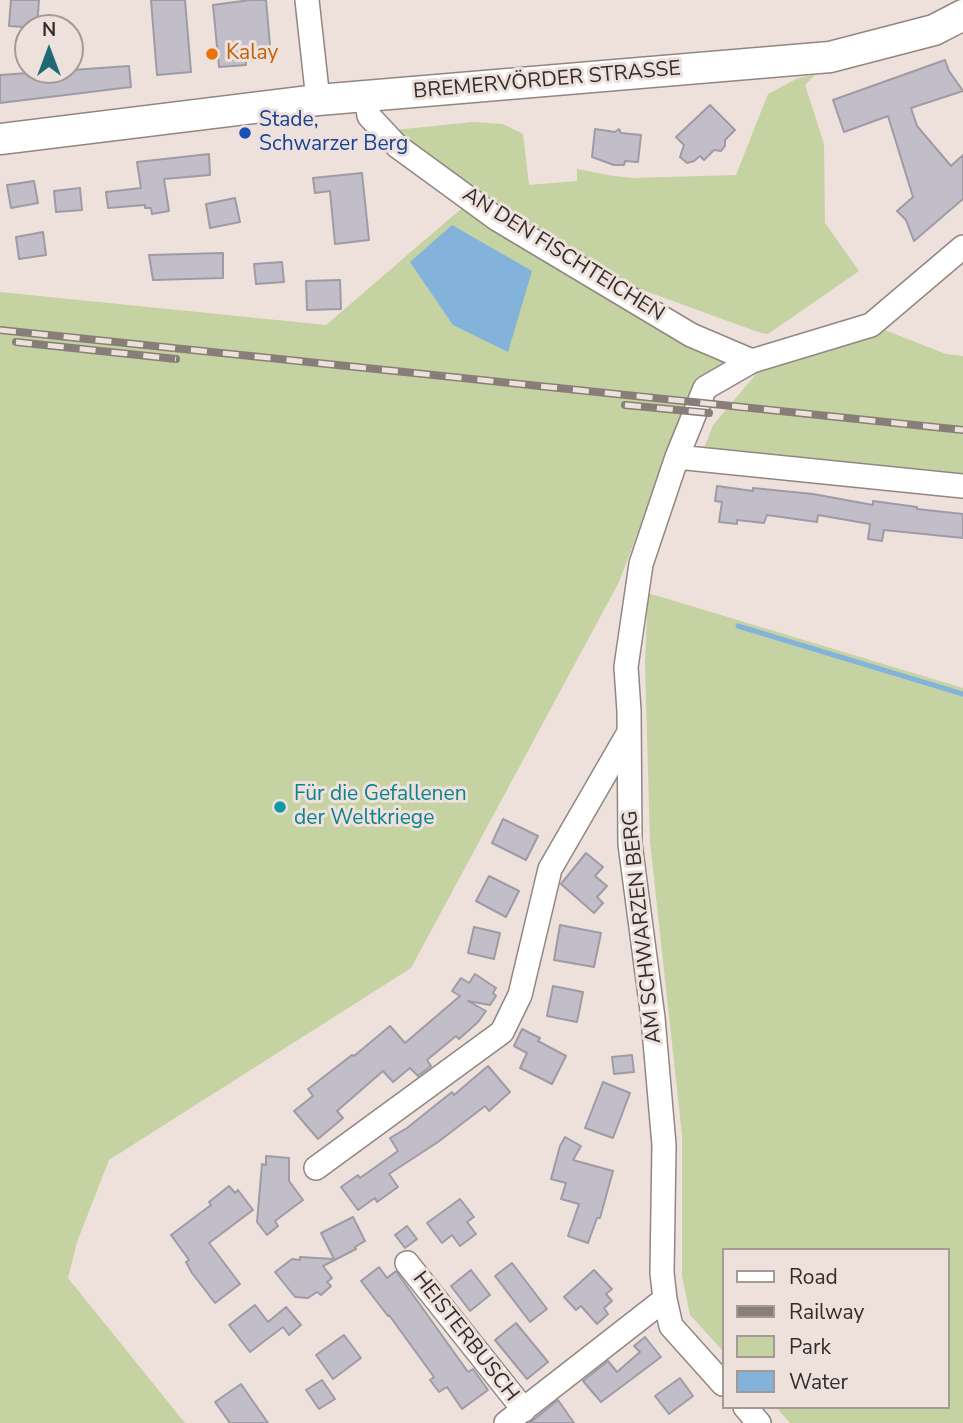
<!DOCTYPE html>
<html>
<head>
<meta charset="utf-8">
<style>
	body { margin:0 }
	#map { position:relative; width:963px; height:1423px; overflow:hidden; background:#eee1db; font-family:"Nunito Sans",sans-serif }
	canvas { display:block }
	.legend { position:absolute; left:722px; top:1248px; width:228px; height:161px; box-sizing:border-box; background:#eee1db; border:2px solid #a39995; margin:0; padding:9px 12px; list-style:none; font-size:21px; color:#322d2b }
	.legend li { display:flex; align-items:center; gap:14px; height:35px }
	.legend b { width:35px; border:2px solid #a39995 }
	.north { position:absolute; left:14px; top:14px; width:70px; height:70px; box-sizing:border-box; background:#eee1db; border:2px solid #a39995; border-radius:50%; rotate:0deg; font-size:19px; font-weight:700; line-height:28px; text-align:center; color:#322d2b }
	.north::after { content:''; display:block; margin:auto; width:24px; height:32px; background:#1f6874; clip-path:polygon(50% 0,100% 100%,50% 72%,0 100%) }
</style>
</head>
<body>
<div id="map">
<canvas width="963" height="1423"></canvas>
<ul class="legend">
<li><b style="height:9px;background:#fff"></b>Road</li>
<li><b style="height:9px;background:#877e7a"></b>Railway</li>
<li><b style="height:19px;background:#c5d2a1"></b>Park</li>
<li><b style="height:19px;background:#83b3db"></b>Water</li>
</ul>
<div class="north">N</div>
</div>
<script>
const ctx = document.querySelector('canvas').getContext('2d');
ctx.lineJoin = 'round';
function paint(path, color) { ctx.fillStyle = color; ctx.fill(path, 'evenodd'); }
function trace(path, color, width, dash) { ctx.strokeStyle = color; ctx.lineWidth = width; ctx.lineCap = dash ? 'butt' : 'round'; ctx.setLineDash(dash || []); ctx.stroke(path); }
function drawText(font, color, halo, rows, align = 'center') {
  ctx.font = font + ' "Nunito Sans",sans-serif'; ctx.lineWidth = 6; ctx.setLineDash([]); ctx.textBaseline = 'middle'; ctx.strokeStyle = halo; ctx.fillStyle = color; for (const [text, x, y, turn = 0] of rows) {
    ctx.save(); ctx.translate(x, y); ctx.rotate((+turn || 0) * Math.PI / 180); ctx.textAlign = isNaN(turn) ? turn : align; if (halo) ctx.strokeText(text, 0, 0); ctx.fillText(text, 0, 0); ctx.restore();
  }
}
const green = new Path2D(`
	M815,75L805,85L824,144L825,223L859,271L768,334L761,333L626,284L395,137L394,130L473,122L503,124L523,134L529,185L577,181V169L613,176L634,178L736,175L768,94L798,78Z
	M462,208C494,231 528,251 562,271C616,303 670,334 727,361L696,378L619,582L411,968L109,1160L77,1242L68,1278L185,1423H0V292L326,325Z
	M882,329L946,354L963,356V483L701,456L713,425L762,367Z
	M648,593L963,688V1423H790L776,1407H947V1250H723V1351L690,1315L682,1276V1135L650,842L645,663Z`);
const water = new Path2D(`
	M452,225L532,271L508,352L453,325L410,262Z`);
const stream = new Path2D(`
	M738,626L963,694`);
const building = new Path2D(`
	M11,0H39L37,28L9,26Z
	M151,0H185L191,72L157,75Z
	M250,0H266L271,57L246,61V65L219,67L213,5Z
	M945,60L949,71L963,91L911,108L917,126L951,166L963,155V199L914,241L906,220L897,211L913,197L888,116L844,132L833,100Z
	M129,66L131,87L0,103V75Z
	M710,105L735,130L725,140V146L721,151L714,150L704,160L700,156L694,161L687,163L680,157L684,145L676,137Z
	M595,129L615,132L619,129L621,133L641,135L638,162L625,161L624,165H614L592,157Z
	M209,154L210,175L164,179L169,211L152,214L151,208H145V205L108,208L106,192L141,188L137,162Z
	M362,173L369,240L335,244L330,191L315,193L313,178Z
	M34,181L38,203L11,208L7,185Z
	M80,188L82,210L56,212L54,191Z
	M235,198L240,222L210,228L206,204Z
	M43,232L46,255L19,259L16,237Z
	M223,253V278L153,280L149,255Z
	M282,262L284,282L256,284L254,264Z
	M340,280L341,309L307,310L306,281Z
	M717,486L753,491V488L813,494L873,505V501L917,507V509L963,514V538L884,530L882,541L868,539L870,524L818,515L817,522L767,515L764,523L737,520V524L719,522L722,502L715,501Z
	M503,819L538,836L526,860L492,843Z
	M586,853L603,867L595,876L607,886L597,897L603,903L594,913L561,884Z
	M489,876L519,891L506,917L476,901Z
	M560,925L601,933L594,967L554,960Z
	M474,927L500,933L494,959L468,953Z
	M475,974L496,988L493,993L496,996L490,1005L468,1001L486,1011L478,1022L459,1039L456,1036L427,1060L431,1066L418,1076L410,1068L393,1082L383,1071L337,1111L343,1118L318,1139L294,1111L313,1096L308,1089L352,1055L354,1056L390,1026L405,1043L460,996L452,991L461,978L469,983Z
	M553,986L583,992L577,1022L547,1016Z
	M522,1029L540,1038L538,1041L566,1056L552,1084L520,1068L527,1053L514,1046Z
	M632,1055L634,1072L614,1074L612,1057Z
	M488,1066L510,1092L489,1111L485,1106L438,1142L389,1174L398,1187L377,1202L375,1198L358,1210L341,1187L358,1175L360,1178L398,1151L390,1138L407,1128L452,1092L454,1095Z
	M603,1082L630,1093L613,1138L585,1128Z
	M565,1137L581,1146L573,1160L613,1171L600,1218H597L588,1243L568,1236L579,1204L561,1199L566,1183L551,1179L560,1146Z
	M266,1156L289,1158V1181L303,1200L275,1221L278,1226L267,1235L257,1222L262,1164L266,1165Z
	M229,1186L235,1193L238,1190L253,1210L209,1243L240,1284L215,1303L192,1273L186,1262L189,1260L171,1235L211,1205L209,1202Z
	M460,1199L474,1217L467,1222L476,1234L460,1246L452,1235L442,1243L427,1223Z
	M353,1217L365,1241L355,1247L356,1249L323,1266L332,1278L327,1282L331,1286L321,1295L317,1292L308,1298L295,1297L275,1272L292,1259L300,1260V1257L334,1259L321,1233Z
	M407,1226L417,1239L405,1248L395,1235Z
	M512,1263L547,1309L530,1322L495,1276Z
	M379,1267L387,1278L396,1271L468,1372L473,1369L488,1390L462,1409L447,1387L439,1392L430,1380L434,1377L389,1315L388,1316L361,1281Z
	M471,1270L490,1295L470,1311L451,1286Z
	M594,1270L612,1289L606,1294L612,1301L604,1308L608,1314L597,1324L581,1306L576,1310L564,1297Z
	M255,1305L268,1322L286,1307L301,1325L289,1335L283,1327L250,1352L229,1325Z
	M516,1323L548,1362L527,1379L495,1340Z
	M344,1335L361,1358L333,1379L316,1355Z
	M645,1337L661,1357L601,1402L583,1381L608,1361L617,1372L640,1352L634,1346Z
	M680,1378L693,1396L669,1414L655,1396Z
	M322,1380L335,1399L319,1409L306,1390Z
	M241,1384L268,1423H230L215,1402Z
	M558,1400L574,1423H529L532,1421Z`);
const minor = new Path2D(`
	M307,0L318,100
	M366,97L369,116L397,146L497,219L691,335L752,361
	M677,457L963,486
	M316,1168L502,1032L520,995L550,869L628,734
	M407,1263L524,1410
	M723,1384L671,1326L665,1299L662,1273L664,1145L653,1018L630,844L629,711L626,667L641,564L677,457L705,388L752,361L871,325L963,247
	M745,1407L759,1423
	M506,1423L665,1299`);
const major = new Path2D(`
	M0,139L318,100L830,57L934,30L963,15`);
const rail = new Path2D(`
	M0,330L963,430
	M16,342L176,359
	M625,405L709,413`);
const markers = [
	[212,54,7,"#e8710a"],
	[245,133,7,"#1a4fb4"],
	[280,807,7,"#0f9aa8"]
];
const foodNames = [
	["Kalay",226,54]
];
const streetNames = [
	["BREMERVÖRDER STRASSE",547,81,-5],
	["AN DEN FISCHTEICHEN",563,255,32],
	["AM SCHWARZEN BERG",643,927,-96],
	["HEISTERBUSCH",465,1337,52]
];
const transitNames = [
	["Stade,",259,121],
	["Schwarzer Berg",259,145]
];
const cultureNames = [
	["Für die Gefallenen",294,795],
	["der Weltkriege",294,819]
];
paint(green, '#c5d2a1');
paint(water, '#83b3db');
trace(stream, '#83b3db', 5);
paint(building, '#c2bec9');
trace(building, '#9e9ba5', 2);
trace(minor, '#918681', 26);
trace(major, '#918681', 33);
trace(minor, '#fff', 23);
trace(major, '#fff', 30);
trace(rail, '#877e7a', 8);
trace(rail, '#eee1db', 5, [16]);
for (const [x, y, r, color] of markers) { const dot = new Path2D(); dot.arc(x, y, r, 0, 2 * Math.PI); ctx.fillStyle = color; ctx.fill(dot); trace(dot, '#eee1db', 2.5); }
drawText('21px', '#c56008', '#eee1db', foodNames, 'left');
drawText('21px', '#322d2b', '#eee1db', streetNames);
drawText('21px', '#164399', '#eee1db', transitNames, 'left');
drawText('21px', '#0d838f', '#eee1db', cultureNames, 'left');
</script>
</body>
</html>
